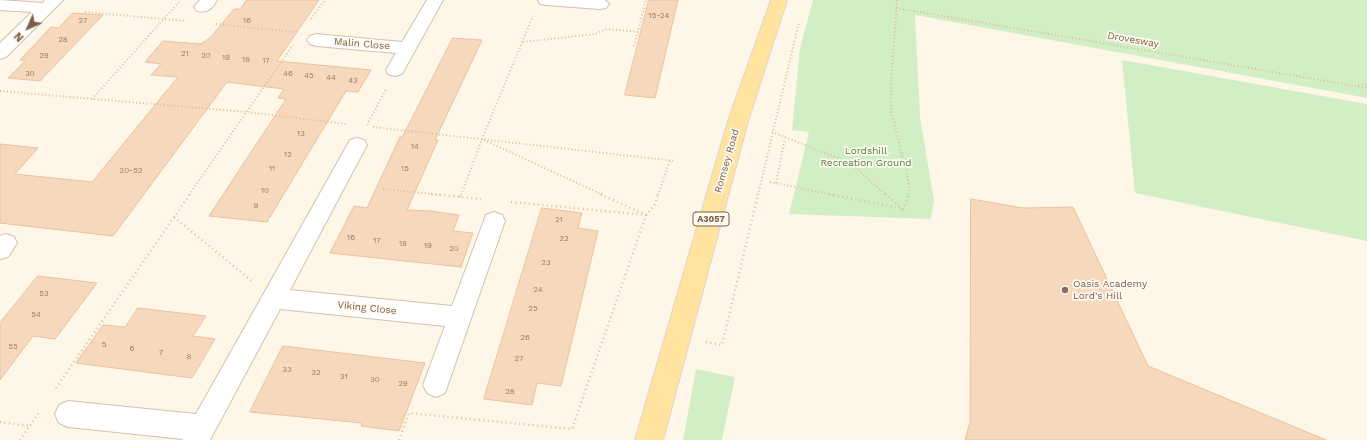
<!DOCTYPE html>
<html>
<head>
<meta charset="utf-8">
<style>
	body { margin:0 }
	#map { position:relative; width:1367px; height:440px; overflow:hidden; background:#fef7e8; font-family:"Work Sans",sans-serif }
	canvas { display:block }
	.north { position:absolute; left:8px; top:8px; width:40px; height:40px; -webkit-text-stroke:3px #fffaf0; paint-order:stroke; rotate:225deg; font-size:11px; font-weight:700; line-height:16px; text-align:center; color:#7c5f49 }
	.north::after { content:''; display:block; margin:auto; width:14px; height:18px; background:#7c5f49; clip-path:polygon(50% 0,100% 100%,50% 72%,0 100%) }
</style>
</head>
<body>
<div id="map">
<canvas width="1367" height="440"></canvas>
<div class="north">N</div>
</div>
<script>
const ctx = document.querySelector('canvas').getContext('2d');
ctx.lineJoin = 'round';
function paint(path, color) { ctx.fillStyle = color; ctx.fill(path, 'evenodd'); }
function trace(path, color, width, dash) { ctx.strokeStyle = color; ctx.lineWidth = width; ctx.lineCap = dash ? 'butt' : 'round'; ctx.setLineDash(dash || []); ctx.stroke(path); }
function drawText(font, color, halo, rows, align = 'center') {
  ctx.font = font + ' "Work Sans",sans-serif'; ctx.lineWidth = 3.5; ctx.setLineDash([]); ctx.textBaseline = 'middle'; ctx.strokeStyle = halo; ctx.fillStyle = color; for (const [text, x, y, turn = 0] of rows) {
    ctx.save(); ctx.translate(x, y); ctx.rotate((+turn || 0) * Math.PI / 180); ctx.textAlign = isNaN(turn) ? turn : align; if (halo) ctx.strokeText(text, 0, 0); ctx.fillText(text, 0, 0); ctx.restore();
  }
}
const green = new Path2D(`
	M813,0H1367V98L915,15L920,117L934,201L931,219L789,214L809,132L792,130L800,48Z
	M1122,60L1367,104V241L1135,193Z
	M696,369L735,377L722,440H683Z`);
const building = new Path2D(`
	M247,0H319L277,61L371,70L358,92L346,91L267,222L209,216L286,99L278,98L284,89L227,82L113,236L0,223V144L38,148L15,174L92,182L178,77L151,75L161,64L145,62L163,41L201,44L211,37L234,9H240Z
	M649,0H678L655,98L625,95Z
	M73,13L103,15L40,81L8,78L25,61L20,60L51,27L58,28Z
	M453,38L482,40L435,140H438L407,210L430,211L459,215L453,231L473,233L461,267L330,253L354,206L367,208L400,137H402Z
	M971,199L1023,208L1073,207L1148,366L1326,440H965L970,422Z
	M542,208L582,213L578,228L598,231L561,386L537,383L532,405L484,399Z
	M38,276L97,283L55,339L33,336L0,380V323Z
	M138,308L206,316L193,336L215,339L192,378L76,363L103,325L125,327Z
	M283,346L425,363L399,431L361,426L362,423L250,412Z`);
const pathFar1 = new Path2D(`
	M897,0L891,82V111L907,174L910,190L908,195
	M896,8L1367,88
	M85,12L186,21
	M311,19L325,0
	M216,24L295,32
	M523,42L595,34L607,29L641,32
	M634,46L646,0
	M1358,85L1367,84
	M0,91L247,112L346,124
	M92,99L179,2
	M367,125L386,89
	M373,127L675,161
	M772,132L850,163L886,195
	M484,140L603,195
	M770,182L834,195
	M776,183L785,138
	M383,189L441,195
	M189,195L293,45
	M461,195L482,139L533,16
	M658,195L670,160
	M758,195L799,22`);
const path = new Path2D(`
	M431,194L481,199
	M829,194L903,209
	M885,194L903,210
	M460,197L461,194
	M511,202L646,215L600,194
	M903,210L909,194
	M174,217L253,282
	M706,342L722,345L758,194
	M56,388L190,194
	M0,422L29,426
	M20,440L40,411
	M399,440L409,413L572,429L646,215L655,204L658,194`);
const minor = new Path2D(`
	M0,0L43,3L45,0H63L6,57L0,59V43L32,12L0,10Z
	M200,0H217C212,9 208,13 197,11L194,7Z
	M427,0H443L402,74L395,76L388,74L386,70L396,53L316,46L310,44L307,40L310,36L316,34L402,42Z
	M538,0H605L609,4L606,8L600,9L546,5L540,4Z
	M357,138L364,140L367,145L290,290L452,306L486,215L494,212L502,215L505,221L445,393L436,397L427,393L423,385L445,326L280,309L210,440H182L183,439L68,427L59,423L55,414L59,405L68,401L196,414L350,140Z
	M6,234L14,237L17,243L8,257L0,259V236Z`);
const major = new Path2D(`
	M771,0H787L748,121L663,440H635L728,121Z`);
const markers = [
	[1065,290,4,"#8d6e63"]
];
const numberNames = [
	["15-24",659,16],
	["27",83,21],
	["16",247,21],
	["28",63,40],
	["21",185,54],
	["29",44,56],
	["20",206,56],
	["19",226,58],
	["18",246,60],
	["17",266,61],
	["30",30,74],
	["46",288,74],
	["45",309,76],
	["44",331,78],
	["43",353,81],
	["13",301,134],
	["14",415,147],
	["12",288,155],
	["11",272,169],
	["15",405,169],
	["20-52",131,171],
	["10",265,191],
	["9",256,206],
	["21",559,220],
	["16",351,238],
	["22",564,239],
	["17",377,241],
	["18",403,244],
	["19",428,246],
	["20",454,249],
	["23",546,263],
	["24",538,290],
	["53",44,294],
	["25",533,309],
	["54",36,315],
	["26",525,338],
	["5",104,345],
	["55",13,347],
	["6",132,349],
	["7",161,353],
	["8",189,357],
	["27",519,359],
	["33",287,370],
	["32",316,373],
	["31",344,377],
	["30",375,380],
	["29",403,384],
	["28",510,392]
];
const shields = [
	[711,219,36]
];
const shieldNames = [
	["A3057",711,219]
];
const streetNames = [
	["Drovesway",1133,40,10],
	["Malin Close",362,44,5],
	["Romsey Road",727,161,-74],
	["Viking Close",367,308,6]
];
const parkNames = [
	["Lordshill",866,151],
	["Recreation Ground",866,163]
];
const educationNames = [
	["Oasis Academy",1073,284],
	["Lord's Hill",1073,296]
];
paint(green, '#d2eec5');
paint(building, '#f6d8bd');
trace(building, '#eac09c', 1);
trace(minor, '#d2c0ac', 2);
trace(major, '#ddd5d0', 2);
trace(pathFar1, '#dcbc9f', 2, [1, 2.5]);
trace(path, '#dcbc9f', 2.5, [1, 3.5]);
paint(minor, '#fff');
paint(major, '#ffe39e');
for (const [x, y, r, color] of markers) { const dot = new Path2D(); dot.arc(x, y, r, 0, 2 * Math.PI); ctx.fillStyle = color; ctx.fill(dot); trace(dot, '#fffaf0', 1.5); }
drawText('8px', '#9a7d66', null, numberNames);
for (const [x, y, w] of shields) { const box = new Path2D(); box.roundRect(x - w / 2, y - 7, w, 14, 3); ctx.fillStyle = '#fffaf0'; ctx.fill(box); trace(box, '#7c5f49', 1); }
drawText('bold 9px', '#7c5f49', null, shieldNames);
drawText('10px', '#7c5f49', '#fffaf0', streetNames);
drawText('10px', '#4b7c3d', '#fffaf0', parkNames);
drawText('10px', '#785e54', '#fffaf0', educationNames, 'left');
</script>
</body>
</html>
